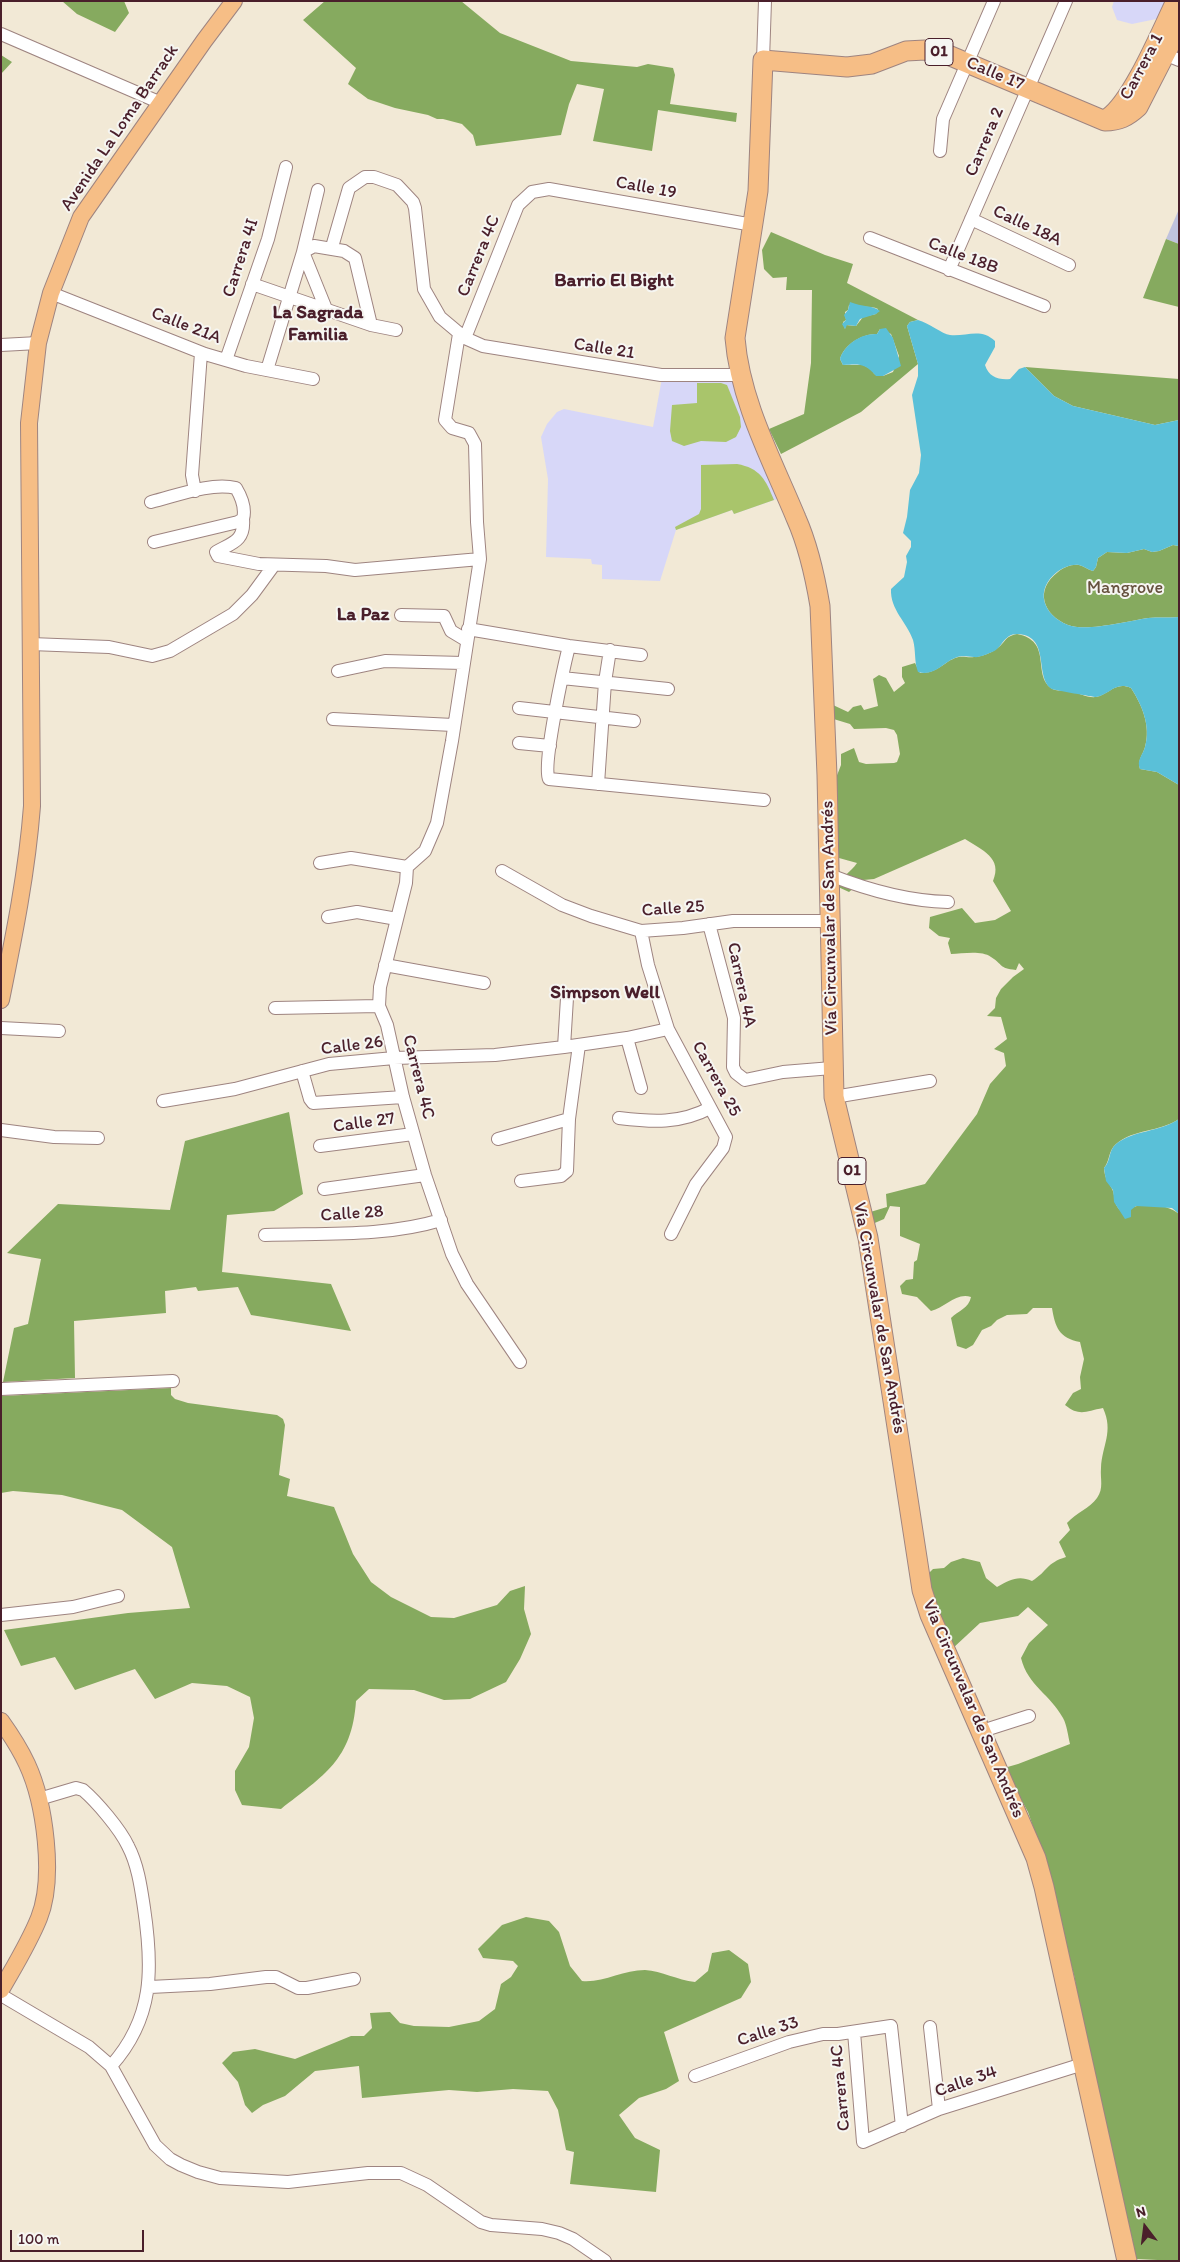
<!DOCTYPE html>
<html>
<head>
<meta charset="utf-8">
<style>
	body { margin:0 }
	#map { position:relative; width:1180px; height:2262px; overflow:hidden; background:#f2e9d6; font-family:Itim,sans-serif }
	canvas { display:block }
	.frame { position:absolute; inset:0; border:2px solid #4a1f2b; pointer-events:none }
	.north { position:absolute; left:1120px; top:2202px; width:50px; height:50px; -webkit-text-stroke:4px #f6f6f2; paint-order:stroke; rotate:345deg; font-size:14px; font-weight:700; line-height:20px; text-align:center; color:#4a1f2b }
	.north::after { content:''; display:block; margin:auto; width:18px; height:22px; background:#4a1f2b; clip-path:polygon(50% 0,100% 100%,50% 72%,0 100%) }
	.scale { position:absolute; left:10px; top:2230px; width:134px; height:22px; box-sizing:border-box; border:2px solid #4a1f2b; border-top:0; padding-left:6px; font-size:15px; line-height:18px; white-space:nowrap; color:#4a1f2b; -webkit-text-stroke:4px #f6f6f2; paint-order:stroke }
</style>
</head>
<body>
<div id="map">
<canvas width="1180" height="2262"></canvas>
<div class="frame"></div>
<div class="north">N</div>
<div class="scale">100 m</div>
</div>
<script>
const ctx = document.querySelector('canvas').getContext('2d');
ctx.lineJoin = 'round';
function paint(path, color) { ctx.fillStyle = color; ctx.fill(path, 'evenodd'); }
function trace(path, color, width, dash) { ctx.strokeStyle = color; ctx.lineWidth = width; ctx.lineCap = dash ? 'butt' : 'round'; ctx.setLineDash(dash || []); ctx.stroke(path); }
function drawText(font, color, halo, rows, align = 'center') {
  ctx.font = font + ' Itim,sans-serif'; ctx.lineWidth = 4; ctx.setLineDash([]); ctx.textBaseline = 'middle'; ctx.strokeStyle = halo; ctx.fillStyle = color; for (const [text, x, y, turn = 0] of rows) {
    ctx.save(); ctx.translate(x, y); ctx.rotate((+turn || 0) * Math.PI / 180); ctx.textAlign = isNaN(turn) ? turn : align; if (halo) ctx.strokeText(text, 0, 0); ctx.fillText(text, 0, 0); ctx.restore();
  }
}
const built = new Path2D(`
	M1114,1H1168L1161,18L1132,24L1117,20L1112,7Z
	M662,378H736L780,498L734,514L732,510L676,530L660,581L602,579V565L592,564L591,559L546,557L548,479L541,437L547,424L557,412L564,409L653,427Z`);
const industrial = new Path2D(`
	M1179,209V244L1166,239Z`);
const green = new Path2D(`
	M697,383H721L727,385L740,417L741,427L736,437L726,442L701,441L684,446L672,441L670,431L672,405L697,403Z
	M737,464C760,468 766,480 774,500L734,514L732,510L676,530L675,527L699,514L701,509V465Z`);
const forest = new Path2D(`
	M62,1H124L129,13L115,32L77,14Z
	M325,1H461L500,33L571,61L637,67L648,64L673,68L675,75L670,104L737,113L736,122L658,110L652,151L593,141L604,89L577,84L569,104L561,135L476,146L473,135L462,124L443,119H437L428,115L395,108L368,99L348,84L356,68L303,20Z
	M1,55L12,62L1,74Z
	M771,232L825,255L853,264L847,283L918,320L910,322L907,326L918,364L861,412L781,454L769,429L804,414L811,363L812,290H786L787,277L773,278L764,269L762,250ZM854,304C862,309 870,305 878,309L876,314L863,317L856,326L846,325L845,329L843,322L846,320L845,312L848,310L849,305ZM880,329L891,334L899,356L893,372L883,376L874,374L873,370L863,365H843L840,359C844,345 861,334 877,334Z
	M1166,239L1179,244V307L1143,298Z
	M1025,367L1179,379V420L1155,425L1073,406L1054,396Z
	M1173,545L1179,546V617C1168,618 1158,617 1148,618C1128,621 1086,632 1068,625C1043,615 1034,590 1058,572C1063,568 1071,564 1079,565C1084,566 1088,570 1093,571L1096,567L1098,558L1107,552L1127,553L1144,549L1152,552L1159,551Z
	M1017,634C1053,641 1032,674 1051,688C1056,692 1064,690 1070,691C1079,693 1087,698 1096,697C1110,694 1115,681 1131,688C1142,705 1151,726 1145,747C1143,755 1137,760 1140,769L1157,772L1179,785V1119C1160,1132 1133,1129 1116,1144C1108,1151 1110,1161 1104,1168C1105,1179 1107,1179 1111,1187C1117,1197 1111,1202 1122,1212C1127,1210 1132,1207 1137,1206C1149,1202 1170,1206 1179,1214V2261L1136,2259L1132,2238L1126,2228L1109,2137L1093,2076L1074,1975L1037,1838L1028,1812L1004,1768L1018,1764L1070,1744C1068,1736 1067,1725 1063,1718C1050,1694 1028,1686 1021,1658L1029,1643L1048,1625L1028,1607L1018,1616L980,1623L952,1649L925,1577L933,1569L944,1568L951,1562L963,1558L980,1562L986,1578L997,1587C1010,1580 1018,1575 1032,1581C1048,1571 1046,1563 1066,1557L1059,1542L1070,1530L1067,1523C1076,1513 1090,1508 1097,1498C1104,1488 1100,1479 1101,1468C1102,1445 1114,1432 1103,1408C1086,1411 1080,1417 1065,1405L1073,1393L1081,1389L1080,1377L1084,1359L1080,1342C1059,1338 1055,1327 1052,1308H1033L1027,1314L1007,1315L997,1320L991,1326L982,1330L973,1345L966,1349L957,1346L951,1318C958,1311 969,1308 971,1297C956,1292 945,1308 931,1311L917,1297L902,1294L900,1286L906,1280L913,1279L914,1262L917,1260L920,1244L900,1236V1207L890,1206L884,1219L870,1225L867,1213L887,1207L886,1194L925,1184L977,1114L990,1084L1006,1066L1004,1053L994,1049L1007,1039L1001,1017L987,1016L995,1008L996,998L1001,989L1013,977L1024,969L1019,963L1016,970C998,968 1004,965 991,957C981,950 962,954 951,954L948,943L950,938L939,936L929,928L930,917L962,908L975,923L995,920L1011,911L993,881C1003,858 982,850 965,839L874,879L863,880L849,892L836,886C843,875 850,873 857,863L839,858L836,778L841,765V754L854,748L859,762L866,764L894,763L897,762L900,754L897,735L894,730L886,728L854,729L850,724L827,717L833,705L848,712L853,707L861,705L864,710L878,706L873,679L879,675L886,678L894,692L905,683L902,677V667L915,663L920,673C938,673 941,664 955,658C962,655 967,658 974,657C981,657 991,653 996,649C1006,643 1003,637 1017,634Z
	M289,1112L303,1194L274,1211L227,1215L222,1272L331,1284L351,1331L251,1315L238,1287L198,1291L196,1287L165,1291L166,1313L74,1321L75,1378L3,1382L14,1328L28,1324L41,1259L7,1253L58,1204L170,1210L185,1141Z
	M171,1388V1395L175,1399L188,1403L277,1415L283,1419L285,1425L279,1475L290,1479L287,1496L334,1507L353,1554L371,1582L391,1597L431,1617L454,1618L497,1605L510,1591L525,1586L524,1609L531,1634L520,1659L506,1682L470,1699L444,1700L414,1690L369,1689L356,1701C352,1760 324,1775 281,1809L242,1805L235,1790V1771L249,1747L254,1718L250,1697L227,1686L192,1683L155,1699L135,1669L75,1690L55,1657L21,1666L4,1630L128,1613L190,1608L172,1547L122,1510L62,1495L13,1491L1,1493V1396Z
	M526,1917L549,1921L559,1932L570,1966L582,1981C603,1983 623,1970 645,1970C662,1971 677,1980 695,1982L708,1971L712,1953L729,1950L748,1964L751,1982L741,1998L664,2032L679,2081L666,2089L639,2098L619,2115L635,2138L660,2150L656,2192L570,2184L574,2152L566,2150L558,2110L548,2091L513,2089L477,2092L449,2090L362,2098L359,2066L315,2071L285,2096L263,2105L252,2113L245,2105L238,2082L222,2063L233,2052L255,2049L295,2059L351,2036H364L372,2028L370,2013L390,2012L400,2023L414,2026L449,2027L479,2021L495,2009L501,1984L511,1977L518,1966L513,1961L483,1958L478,1949L502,1925Z`);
const water = new Path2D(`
	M850,302C862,307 872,305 880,311L876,314L860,319L856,326L847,325L845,329L842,324L846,320L844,315L848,310Z
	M918,320C929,323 942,334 950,335C965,337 981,327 995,341V347L985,365C989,377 998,380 1010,379L1019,369L1025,367L1054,396L1073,406L1155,425L1179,420V546L1173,545L1159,551L1152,552L1144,549L1127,553L1107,552L1098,558L1096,567L1093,571C1088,570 1084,566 1079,565C1071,564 1063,568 1057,572C1034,590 1043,615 1068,625C1086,632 1128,621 1148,618C1158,617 1168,618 1179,617V785L1157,772L1140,769C1136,760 1143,755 1145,747C1151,726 1142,705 1131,688C1115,681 1111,694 1096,697C1094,697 1054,690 1052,689C1034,678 1051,637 1019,634C1003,633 1003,648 992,652C987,654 979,658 974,657C967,657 962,655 955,658C942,663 934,677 918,672C914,661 916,651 913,640C907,622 890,610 891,589L904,577L907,562L906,556L911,547V541L903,533L907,517L910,490L919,473L921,455L912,395L918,376V364L907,326L910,322Z
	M886,328L893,338L901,366L883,376H876C865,363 860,364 843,365L840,359C844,345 861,333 877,334L880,329Z
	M1179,1119V1214L1172,1208L1136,1206L1131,1210V1217L1125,1219L1114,1202L1113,1190L1106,1181L1104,1168C1111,1161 1108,1151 1116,1144C1134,1130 1160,1132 1179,1119Z`);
const minor = new Path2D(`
	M1,34L161,103
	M1159,52L1179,60
	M763,60L765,1
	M940,151L943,119L994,1
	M318,190L303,252L326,309
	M971,219L1069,265
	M870,238L1044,306
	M332,247L349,188L365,177H374L397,185L413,202L415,208L424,289L440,317L465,338L483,346L661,375H740
	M949,270L1066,1
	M252,284L371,325L396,330
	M51,293L205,354L246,366L313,379
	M465,338L518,205L532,192L549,189L753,225
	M1,345L38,343
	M226,360L268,239L286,167
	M267,370L303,252L314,246L344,251L355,258L371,325
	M195,491L192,475L201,353
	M151,502C176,496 210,482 236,488C242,498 246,508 243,519L238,522L154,542
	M243,519C245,541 232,543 216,552L218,556L259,564L326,566L355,570L480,559
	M401,615L444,616L451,631L466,640
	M468,629L569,646L641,655
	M31,644L109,647L152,656L170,651L233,614L252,595L274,565
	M569,646C564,666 542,766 549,779L764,800
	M338,671L385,661L463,663
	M562,678L668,689
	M519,708L634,721
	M333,719L453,725
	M519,743L550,746
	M598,784L605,682L610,650
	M320,863L351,858L407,867L406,883L380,987L379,1006L387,1025L403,1097L425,1175L452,1254L467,1284L520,1362
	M407,867L425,851L437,823L452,741L480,559L477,522L475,444L469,433L452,428L445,420L459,334
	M502,871L562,905L591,916L641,931L683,928L733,921H830
	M830,875C868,890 906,901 948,902
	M328,917L357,912L397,919
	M709,924L734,1018L733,1067L736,1073L745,1080L783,1072L832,1068
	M641,931L648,965L668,1029L726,1137L723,1148L696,1184L671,1234
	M385,965L484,983
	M275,1008L379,1006
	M1,1028L59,1031
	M627,1038L641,1088
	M564,1047L567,998
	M302,1071L310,1099L313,1103L403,1097
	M834,1097L930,1081
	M163,1101L235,1089L329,1064L394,1058L495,1055L564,1047L627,1038L668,1029
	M619,1118C652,1122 680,1124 710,1108
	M1,1130L54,1137L98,1138
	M498,1139L569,1119
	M320,1146L413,1134
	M521,1181L561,1176L567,1171L569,1119L579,1045
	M324,1189L425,1175
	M265,1235C323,1233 385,1237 441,1220
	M1,1389L173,1381
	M1,1615L73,1607L118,1596
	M982,1731L1029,1716
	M39,1799L76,1788L83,1790C97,1802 120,1829 128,1846C138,1865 141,1888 144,1908C153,1968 154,2018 111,2066
	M150,1987L210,1984L266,1977H276L298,1988H307L354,1979
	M1,1995L89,2047L111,2066L155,2145L170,2159L181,2165L198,2172L220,2178L288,2182L368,2173H401L427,2185L481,2222L491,2225L542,2229L559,2233L573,2239L605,2261
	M930,2027L939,2109
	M854,2032L863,2142L939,2109L1083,2064
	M695,2076L789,2042L823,2034H838L891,2026L902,2126`);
const major = new Path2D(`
	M1,1000C14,936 27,872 32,806L29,423L38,343L51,293L81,217L204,41L234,1
	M1,1721C11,1735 20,1749 27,1764C45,1803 55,1878 39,1918C29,1943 14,1967 1,1990`);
const highway = new Path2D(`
	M1108,118C1132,102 1162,30 1176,1
	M1127,2261L1044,1887L1036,1858L930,1615L922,1590L868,1238L834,1097L827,775L820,606C815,576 808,545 796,518C772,460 740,401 735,338L758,191L763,60L847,67L872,64L906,51L925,50L941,52L1105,121C1119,121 1127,117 1138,107L1179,27`);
const shields = [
	[939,52,28],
	[852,1171,28]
];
const shieldNames = [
	["01",939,52],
	["01",852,1171]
];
const streetNames = [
	["Carrera 1",1142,67,-62],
	["Calle 17",995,74,23],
	["Avenida La Loma Barrack",120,128,-56],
	["Carrera 2",985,142,-67],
	["Calle 19",646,188,10],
	["Calle 18A",1027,226,25],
	["Carrera 4C",479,256,-68],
	["Calle 18B",963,256,21],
	["Carrera 4I",241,258,-72],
	["Calle 21A",186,326,21],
	["Calle 21",604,349,9],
	["Calle 25",673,909,-4],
	["Vía Circunvalar de San Andrés",830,918,-91],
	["Carrera 4A",741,985,78],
	["Calle 26",352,1046,-7],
	["Carrera 4C",418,1077,76],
	["Carrera 25",716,1079,61],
	["Calle 27",364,1123,-8],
	["Calle 28",352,1214,-4],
	["Vía Circunvalar de San Andrés",879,1318,80],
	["Vía Circunvalar de San Andrés",973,1709,67],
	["Calle 33",768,2032,-18],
	["Calle 34",966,2082,-19],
	["Carrera 4C",841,2088,-95]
];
const parkNames = [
	["Mangrove",1125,588]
];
const neighbourhoodNames = [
	["Barrio El Bight",614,281],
	["La Sagrada",318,313],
	["Familia",318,335],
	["La Paz",363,615],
	["Simpson Well",605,993]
];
paint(built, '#d7d7f8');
paint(industrial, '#bfc2dd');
paint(green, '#a9c56b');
paint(forest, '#86aa5f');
paint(water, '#5ac0d8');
trace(minor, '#9e8480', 14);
trace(major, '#9e8480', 18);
trace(highway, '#9e8480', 21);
trace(minor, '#fff', 12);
trace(major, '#f6be86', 16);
trace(highway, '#f6be86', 19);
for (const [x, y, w] of shields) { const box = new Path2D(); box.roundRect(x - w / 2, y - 13.5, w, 27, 4); ctx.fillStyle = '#f6f6f2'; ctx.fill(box); trace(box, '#4a1f2b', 1); }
drawText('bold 16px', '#4a1f2b', null, shieldNames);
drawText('18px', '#4a1f2b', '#f6f6f2', streetNames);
drawText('18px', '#66513e', '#f6f6f2', parkNames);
drawText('bold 19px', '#4a1f2b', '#f6f6f2', neighbourhoodNames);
</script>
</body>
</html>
